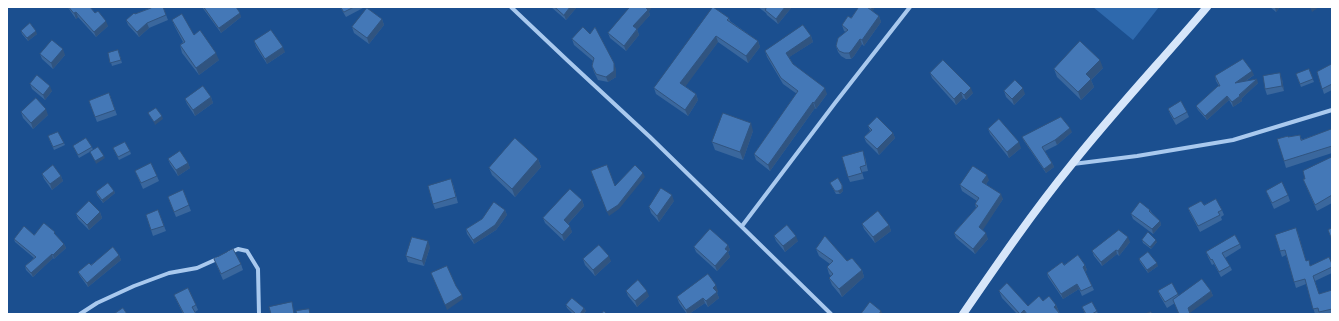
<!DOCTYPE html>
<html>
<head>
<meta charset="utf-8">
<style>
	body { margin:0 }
	#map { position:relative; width:1339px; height:321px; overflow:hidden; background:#1b4f8f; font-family:Arial,sans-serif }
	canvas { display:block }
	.frame { position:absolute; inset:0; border:8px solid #fff; pointer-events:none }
</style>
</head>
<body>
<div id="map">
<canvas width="1339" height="321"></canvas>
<div class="frame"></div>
</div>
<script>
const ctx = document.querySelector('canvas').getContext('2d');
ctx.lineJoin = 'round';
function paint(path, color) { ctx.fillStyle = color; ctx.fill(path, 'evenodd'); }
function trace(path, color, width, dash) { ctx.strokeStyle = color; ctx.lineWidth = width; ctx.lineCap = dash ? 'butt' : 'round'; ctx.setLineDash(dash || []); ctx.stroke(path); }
const green = new Path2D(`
	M1093,7H1159L1133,40Z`);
const street = new Path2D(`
	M511,7L567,60L650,137L831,314
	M1073,164L1137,156L1233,140L1332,110
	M742,226L835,103L910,7
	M229,253L238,249L247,251L258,269L259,314
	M80,314L97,303L134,286L169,273L197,268L217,259`);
const secondary = new Path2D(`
	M963,314C998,263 1033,212 1072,164C1115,110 1162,60 1207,7`);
const wall = new Path2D(`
	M68,7H90L95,13L108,26L96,37L78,17L76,19L69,9Z
	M150,7H163L168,20L149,28L139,37L128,25L126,20L135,14L150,8Z
	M202,7H236L241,17L221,33Z
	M340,7H362L363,8L346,17Z
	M551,7H577L566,20Z
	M758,7H792L778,24L767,15L766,13Z
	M859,7H875L872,11L879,16L881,22L864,46L862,44L854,56L851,59H846L841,56L838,52L836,46L846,32L844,31L842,25L851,18Z
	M1270,7H1280L1276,12Z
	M649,12L650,15L637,29L639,35L626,51L610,38L608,33Z
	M729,18L730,21L758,41L760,47L748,63L718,42L685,86L696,94L698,100L688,116L656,94L654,88Z
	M382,19L384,25L369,44L354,33L352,27Z
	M172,20L194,35L219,60L199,75L182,53L180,45L183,42L175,27Z
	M21,31L37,34L28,41L22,34Z
	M811,36L813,42L789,57L793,64L827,94L816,109L815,108L770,171L756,160L754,154L797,94L783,84L767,57L765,51Z
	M572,39L616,69V77L608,82L598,80L594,72L592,66L593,61L574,45Z
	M254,41L285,52L267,64L256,47Z
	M108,53H119L122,63L112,66Z
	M40,54L65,55L53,69L42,59Z
	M1332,64V90L1324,94L1317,72Z
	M1103,68L1091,80L1094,87L1081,100L1057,77L1054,69Z
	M1309,69L1314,82L1301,87L1296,74Z
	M930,73L973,93L966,100L963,98L956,105L932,78Z
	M1254,75L1246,81L1258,83L1241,99L1242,101L1233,107L1229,100L1207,120L1198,110L1196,106L1219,86L1216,81L1215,76Z
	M1282,79L1284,91L1267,95L1265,89Z
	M30,84L52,91L45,100L32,89Z
	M1004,91L1025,94L1014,105L1006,97Z
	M109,93L117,115L97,122L89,101Z
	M211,97L213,103L195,116L187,104L185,99Z
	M1168,109L1187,112L1189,117L1176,125L1170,114Z
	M21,112L48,115L33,129L23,118Z
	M868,126L893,133L895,138L879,155L866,142L864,137L870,131Z
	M988,129L1021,148L1009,158L990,134Z
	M1332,129V153L1286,168L1284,161L1288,137L1300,135L1302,140Z
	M753,131L743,160L715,150L712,142Z
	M1072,132L1057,145L1045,151L1052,163L1054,167L1046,173L1024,141L1022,137Z
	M49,139L64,143L65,145L54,150Z
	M73,146L92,147L93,150L79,158Z
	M113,148L130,151L131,154L119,160Z
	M865,157L868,171L862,172L864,179L850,182L848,177Z
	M1332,157V203L1317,211L1303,179H1305Z
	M168,159L188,163L190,168L178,176L170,164Z
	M538,159L541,167L515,197L492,175L489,168Z
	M135,171L157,176L159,181L143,189Z
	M42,174L61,176L63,181L52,190L44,179Z
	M989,180L986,184L1003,199L982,230L988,239L975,254L956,238L954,233L976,208L975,204L977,201L962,191L960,185Z
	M830,183L842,185L843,188V191L840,194H836Z
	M453,184L458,203L435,209L433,204Z
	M183,190L191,211L176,217L168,197Z
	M114,191L115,193L103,203L97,195L96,192Z
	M1266,191L1288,195L1290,201L1274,209Z
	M582,200L584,206L568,224L572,232L564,241L545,223L543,218Z
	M674,201L659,222L651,213L649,207Z
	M1204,205L1222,210L1224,215L1221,217L1222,220L1200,232L1190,213L1188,208Z
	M158,210L166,231L153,236L146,215Z
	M505,210L507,215L496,230L474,244L467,234L466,229Z
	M1150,210L1152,213L1160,221L1161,225L1153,234L1133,219L1131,214Z
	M100,212L102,218L89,230L78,219L76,214Z
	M862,224L889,225L891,231L875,243L864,229Z
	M1298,233L1306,261L1311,266L1332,264V273L1315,281L1319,294L1332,290V314H1320V313L1315,314L1306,284L1296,288L1286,255L1282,257L1280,251Z
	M34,235L56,236L64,244L66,248L54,259L53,258L33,277L26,270L25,266L34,258L15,242L14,239Z
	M774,236L798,241L785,252L776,241Z
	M1142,240L1157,242L1151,249L1143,243Z
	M1130,242L1119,256L1117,254L1102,266L1094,256L1092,251Z
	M1240,244L1241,248L1225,258L1230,266L1232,270L1221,277L1214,264L1212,265L1208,257L1206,252Z
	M728,245L730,250L728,252L730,257L717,271L696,252L694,247Z
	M430,247L424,266L408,262L406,256Z
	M816,249L847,261L862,270L864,277L842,297L832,285L829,278L831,276L829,274L827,267L830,264L819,256Z
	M119,255L121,260L88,287L80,276L78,272L91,265Z
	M214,259L241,264L243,270L223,280Z
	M583,259L611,261L595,276L585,265Z
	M1139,259L1158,266L1148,273L1140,262Z
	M1064,265H1085L1087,270L1085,271L1094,290L1082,296L1079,289L1063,299L1048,277L1047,273Z
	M626,291L649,296L637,307L628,296Z
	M718,291L717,293L719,298L708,307L705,303L689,314H687L679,303L677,297Z
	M999,291L1028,306L1043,301L1056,305L1060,314H1017L1002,298Z
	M1158,291L1178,294L1179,296L1211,291L1213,296L1175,303L1167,308L1160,296Z
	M174,295L196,305L198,310L195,312L196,314H183Z
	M566,305L584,308L586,311L583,314H573L567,308Z
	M1082,307L1097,311L1098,314H1085Z`);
const shadedWall = new Path2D(`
	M570,7H577L566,20L564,15Z
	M645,7H652L649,12L650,15L635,32L633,26Z
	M785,7H792L778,24L776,19Z
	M872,7H875L872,12L871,9Z
	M1275,7H1280L1276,12Z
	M1310,7H1319L1312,12Z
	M76,12L78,17L76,19L74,13Z
	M240,13L241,17L221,33L219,28Z
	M879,16L881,22L864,46L862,40Z
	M382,19L384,25L369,44L367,38Z
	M106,21L108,26L96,37L94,32Z
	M147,23L149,28L139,37L137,32Z
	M637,29L639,35L626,51L624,46Z
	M36,31L37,34L28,41L27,38Z
	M716,36L718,42L683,90L680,83Z
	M811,36L813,42L788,58L786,53Z
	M860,39L862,44L854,56L851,59L849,53Z
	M758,41L760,47L748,63L746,56Z
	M283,47L285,52L267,64L265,59Z
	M63,49L65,55L53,69L51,63Z
	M216,53L219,60L199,75L196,68Z
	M1100,60L1103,68L1091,80L1094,87L1081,100L1078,92L1086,74Z
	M614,63L616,69V77L608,82L606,77Z
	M1252,71L1254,75L1237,87L1235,83Z
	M1280,73L1282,79L1284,91L1282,86Z
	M1257,79L1258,83L1241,99L1242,101L1233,107L1232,102Z
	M50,86L52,91L45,100L43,95Z
	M825,88L827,94L816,109L814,103Z
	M971,88L973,93L966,100L964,95Z
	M1023,88L1025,94L1014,105L1012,99Z
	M961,92L963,98L956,105L954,99Z
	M696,94L698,100L688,116L685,110Z
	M1227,96L1229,100L1207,120L1205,116Z
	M211,97L213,103L195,116L193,110Z
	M813,102L815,108L770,171L768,165Z
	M46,109L48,115L33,129L31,123Z
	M162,116L163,119L155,125L154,122Z
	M751,123L753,131L743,160L740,152Z
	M1070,128L1072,132L1057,145L1055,140Z
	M893,133L895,138L879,155L877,149Z
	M1019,142L1021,148L1009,158L1007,152Z
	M104,156L105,158L96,164L95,161Z
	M538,159L541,167L515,197L512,189Z
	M188,163L190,168L178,176L176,170Z
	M1052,163L1054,167L1046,173L1044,169Z
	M643,173L645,177L619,209L609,216L607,212Z
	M987,175L989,180L984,187L982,182Z
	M61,176L63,181L52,190L50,184Z
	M842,185L843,188V191L840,194L838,191Z
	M114,191L115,193L103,203L102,200Z
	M1001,194L1003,199L981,233L979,227Z
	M672,195L674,201L659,222L657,216Z
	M582,200L584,206L566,226L564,220Z
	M505,210L507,215L496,230L474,244L473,240Z
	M100,212L102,218L89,230L87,225Z
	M1160,221L1161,225L1153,234L1152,229Z
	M889,225L891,231L875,243L873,237Z
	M570,226L572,232L564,241L562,235Z
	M986,233L988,239L975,254L973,249Z
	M796,236L798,241L785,252L783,246Z
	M1128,237L1130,242L1119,256L1118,251Z
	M1156,240L1157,242L1151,249L1150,247Z
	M428,241L430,247L424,266L422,261Z
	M64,244L66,248L54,259L53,255Z
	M728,245L730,250L728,252L730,257L717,271L715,266L725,249Z
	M1116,250L1117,254L1102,266L1101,262Z
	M52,254L53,258L33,277L31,273Z
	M119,255L121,260L88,287L87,283Z
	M609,256L611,261L595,276L593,270Z
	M1157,263L1158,266L1148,273L1147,270Z
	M1085,265L1087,270L1084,272L1083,267Z
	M862,270L864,277L842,297L839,289Z
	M1077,284L1079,289L1063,299L1061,294Z
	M716,285L718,291L717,293L719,298L708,307L706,301L713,288Z
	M647,291L649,296L637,307L635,301Z
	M1211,291L1213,296L1190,313L1188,308Z
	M462,295L463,299L447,310L445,305Z
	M703,298L705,303L689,314H687L686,310Z
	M1056,305L1059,312L1054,307Z
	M584,308L586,311L583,314H580Z
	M1024,310L1026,314H1020Z
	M881,311L883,314H879Z`);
const building = new Path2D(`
	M69,7H90L95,13L98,11L106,21L94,32L76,12L74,13Z
	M151,7H163L166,15L147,23L137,32L126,20L134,13L135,14L151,8Z
	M204,7H236L240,13L219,28Z
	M341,7H354L344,12Z
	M555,7H570L564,15Z
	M630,7H646H645L648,10L633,26L637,29L624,46L608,33Z
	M713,7L729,18L727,20L758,41L746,56L716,36L680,83L696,94L685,110L654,88Z
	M764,7H785L776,19L765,10L766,9Z
	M859,7H867L879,16L862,40L860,39L852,50L849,53H844L839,51L836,46L838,38L848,30L842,25L848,16L851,18Z
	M367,8L382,19L367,38L352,27Z
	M182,14L194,35L200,30L216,53L196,68L180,45L185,42L172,20Z
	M30,23L36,31L27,38L21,31Z
	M803,25L811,36L786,53L793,64L825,88L814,103L813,102L768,165L754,154L798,91L781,78L765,51Z
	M583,27L590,34L595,27L614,63V71L606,77L596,74L592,66L594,58L572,39Z
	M271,30L283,47L265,59L254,41Z
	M52,40L63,49L51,63L40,54Z
	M1080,41L1100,60L1086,74L1091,79L1078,92L1054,69Z
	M118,50L121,60L110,63L108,53Z
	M1243,59L1252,71L1235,83L1257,79L1239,95L1240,96L1232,102L1227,96L1205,116L1196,106L1218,86H1220L1215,76Z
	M943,60L971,88L964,95L961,92L954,99L930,73Z
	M1332,64V84L1322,89L1317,72Z
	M1309,69L1313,79L1300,84L1296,74Z
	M1280,73L1282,86L1265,89L1263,76Z
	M37,75L50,86L43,95L30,84Z
	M1015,80L1023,88L1012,99L1004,91Z
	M203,86L211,97L193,110L185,99Z
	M109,93L115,110L95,117L89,101Z
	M36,98L46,109L31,123L21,112Z
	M1181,101L1187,112L1174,119L1168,109Z
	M156,108L162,116L154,122L148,113Z
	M723,113L751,123L740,152L712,142Z
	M877,117L893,133L877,149L864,137L872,130L868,126Z
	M1061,117L1070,128L1055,140L1042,147L1052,163L1044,169L1022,137Z
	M999,119L1019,142L1007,152L988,129Z
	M1332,129V146L1284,161L1277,139L1288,136V137L1300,135L1301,140Z
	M58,132L64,143L53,147L48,136Z
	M86,138L92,147L78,155L73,146Z
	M515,138L538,159L512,189L489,168Z
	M125,142L130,151L118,157L113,148Z
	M98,147L104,156L95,161L90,152Z
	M180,151L188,163L176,170L168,159Z
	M863,151L866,165L860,167L862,173L848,177L842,157Z
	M1332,157V195L1315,205L1303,179H1305L1303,171Z
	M151,163L157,176L141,183L135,171Z
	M53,165L61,176L50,184L42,174Z
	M607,165L615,186L635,165L643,173L618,205L607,212L591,171Z
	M973,166L987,175L982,182L1001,194L979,227L986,233L973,249L954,233L978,206L975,204L979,198L960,185Z
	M838,178L842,185V189L838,191H835L830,183Z
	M451,179L456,197L433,204L428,186Z
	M1282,182L1288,195L1272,203L1266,191Z
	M108,183L114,191L102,200L96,192Z
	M661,188L672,195L657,216L649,207Z
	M570,189L582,200L564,220L570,226L562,235L543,218Z
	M183,190L189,205L174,212L168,197Z
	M1216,199L1222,210L1218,212L1220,215L1198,226L1188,208L1201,201L1204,205Z
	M89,201L100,212L87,225L76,214Z
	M494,202L505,210L495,225L473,240L466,229L482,219Z
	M1140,202L1150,210L1149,211L1160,221L1152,229L1131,214Z
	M158,210L164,226L151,230L146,215Z
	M878,211L889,225L873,237L862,224Z
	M44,223L55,232L54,233L64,244L53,255L52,254L31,273L25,266L36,257L14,239L24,226L34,235Z
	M787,225L796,236L783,246L774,236Z
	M1296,228L1306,261L1309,260L1310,266L1329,257L1332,264V267L1313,276L1319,294L1332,290V309L1319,312L1318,308L1313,309L1305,279L1294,282L1285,250L1280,251L1275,235Z
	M1332,228V240L1328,230Z
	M710,229L728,245L725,249L728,251L715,266L694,247Z
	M1119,230L1128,237L1118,251L1116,250L1101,262L1092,251Z
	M1148,232L1156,240L1150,247L1142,240Z
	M1235,235L1240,244L1222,253L1230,266L1219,272L1212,259L1211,260L1206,252Z
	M825,236L847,261L852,258L862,270L839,289L829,278L833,274L827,267L833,261L816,249Z
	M412,237L428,241L422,261L406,256Z
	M599,245L609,256L593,270L583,259Z
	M113,247L119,255L87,283L78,272L89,263L91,265Z
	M233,249L241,264L221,274L214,259Z
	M1148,252L1157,263L1147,270L1139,259Z
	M1078,255L1085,265L1083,267L1092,286L1081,291L1077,284L1061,294L1047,273L1062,262L1064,265Z
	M447,266L456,286L462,295L445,305L431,273Z
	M708,274L716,285L713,288L717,292L706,301L703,298L686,310L677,297Z
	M1202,279L1211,291L1188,308L1190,314H1179L1173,300Z
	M638,280L647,291L635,301L626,291Z
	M1007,283L1028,306L1039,296L1043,301L1049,296L1056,305L1054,307L1060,314H1027L1024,310L1020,314L999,291Z
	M1172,283L1178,294L1165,302L1158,291Z
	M188,288L196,305L192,307L196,314H184L174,295Z
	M572,298L584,308L580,314H576L566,305Z
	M292,302L294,314H271L269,307Z
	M870,302L881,311L879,314H861Z
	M1092,302L1097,311L1092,314H1086L1082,307Z
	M123,308L127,314H114Z
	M309,309L310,314H297L296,311Z
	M604,311L607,314H601Z
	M1151,312L1152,314H1145Z`);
paint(green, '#2e69ad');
trace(street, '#a9c9ee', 4);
trace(secondary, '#d6e6fa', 8);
paint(wall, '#3a679d');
paint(shadedWall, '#305480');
paint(building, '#4478b7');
trace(building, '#305480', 1);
</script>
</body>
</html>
